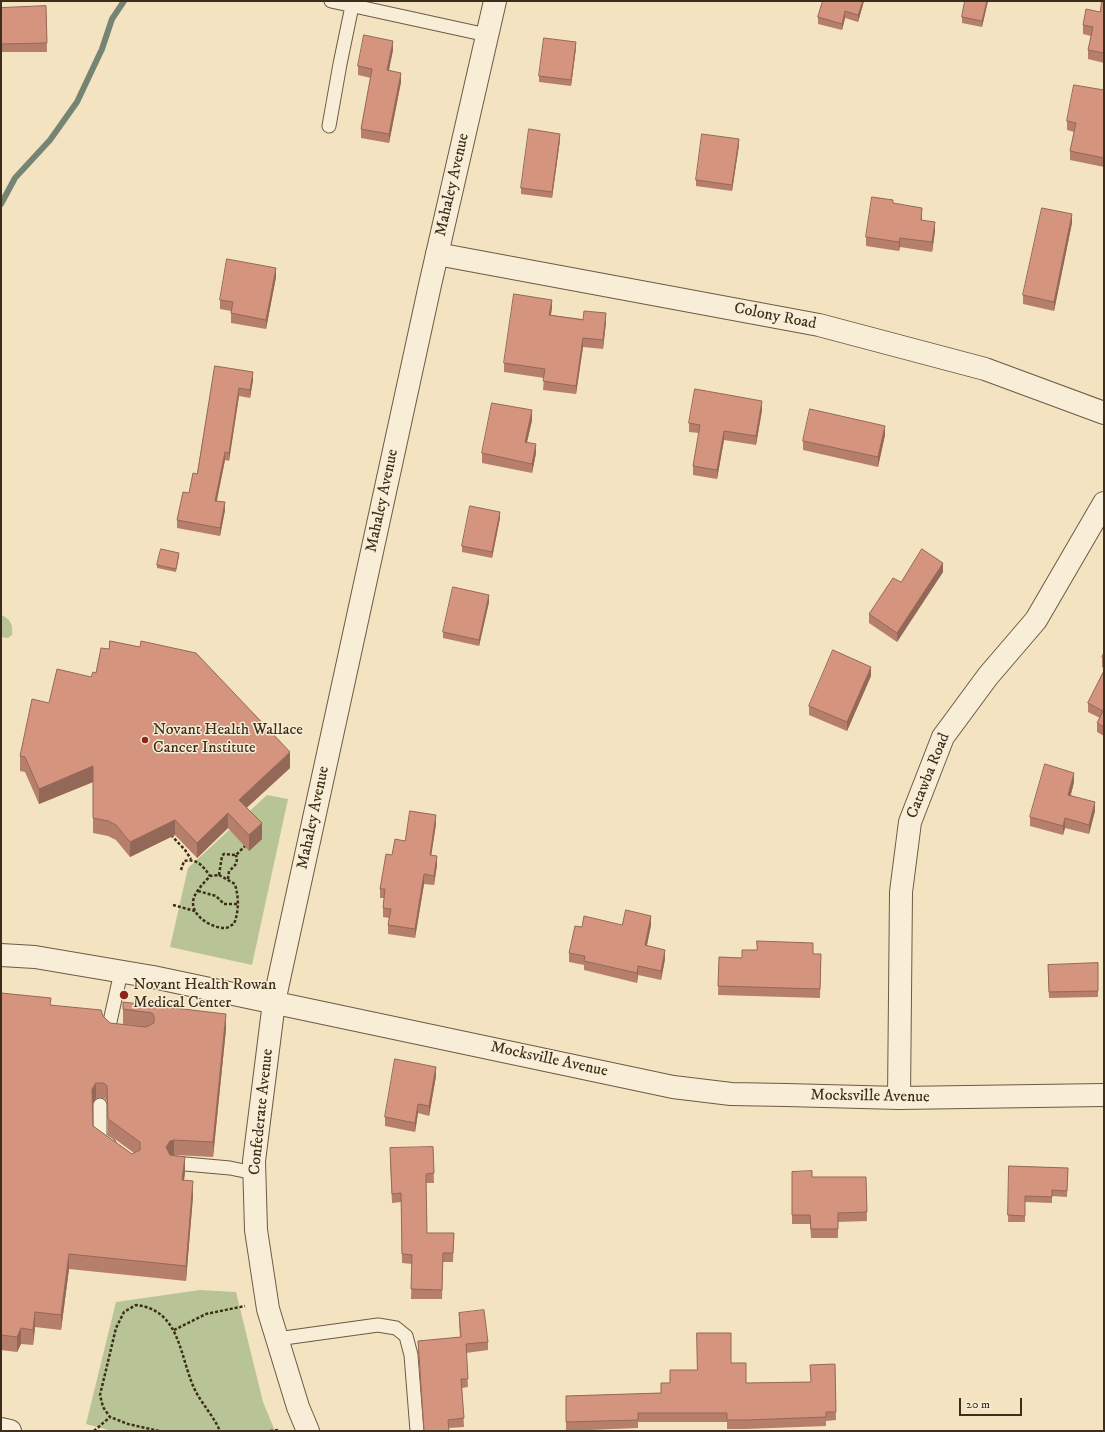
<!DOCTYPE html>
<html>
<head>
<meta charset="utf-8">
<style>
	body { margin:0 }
	#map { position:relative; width:1105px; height:1432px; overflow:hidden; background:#f4e3c0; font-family:"IM FELL DW Pica",serif }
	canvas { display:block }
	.frame { position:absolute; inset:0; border:2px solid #3d2e1b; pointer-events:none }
	.scale { position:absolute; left:959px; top:1398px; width:63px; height:18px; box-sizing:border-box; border:2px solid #3d2e1b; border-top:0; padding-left:5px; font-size:12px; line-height:14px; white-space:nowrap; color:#3d2e1b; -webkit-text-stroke:3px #f8edd6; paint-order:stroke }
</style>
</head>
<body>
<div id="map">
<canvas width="1105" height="1432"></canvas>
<div class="frame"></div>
<div class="scale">20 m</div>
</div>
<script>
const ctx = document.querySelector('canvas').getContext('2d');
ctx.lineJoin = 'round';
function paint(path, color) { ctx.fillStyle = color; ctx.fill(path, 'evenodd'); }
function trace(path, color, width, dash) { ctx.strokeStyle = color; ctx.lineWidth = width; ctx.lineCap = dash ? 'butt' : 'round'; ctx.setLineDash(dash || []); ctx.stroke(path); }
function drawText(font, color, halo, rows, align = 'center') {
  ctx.font = font + ' "IM FELL DW Pica",serif'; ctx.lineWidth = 3; ctx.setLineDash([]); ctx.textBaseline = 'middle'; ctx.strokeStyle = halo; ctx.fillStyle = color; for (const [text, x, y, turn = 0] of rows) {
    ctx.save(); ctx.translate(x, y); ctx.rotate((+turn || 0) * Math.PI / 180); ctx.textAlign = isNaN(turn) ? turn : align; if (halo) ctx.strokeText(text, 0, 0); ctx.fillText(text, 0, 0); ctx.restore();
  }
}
const green = new Path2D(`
	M1,615C11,619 13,625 12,635L8,638L1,637Z
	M267,795L288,799L252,965L170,947L188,868Z
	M200,1290L236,1292L263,1402L275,1431H112L86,1424L116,1302Z`);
const stream = new Path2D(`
	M1,204L15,178L50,140L77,102L102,49L112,19L124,1`);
const path = new Path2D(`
	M171,835L185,850L191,859
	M181,870L184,861C197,858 203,866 210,876
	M219,875L235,884C239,899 239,910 234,924C231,925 228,928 225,928C212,928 193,917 193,903C193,893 204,883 210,876Z
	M219,875L222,856L224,854L236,855L245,846
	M228,879L229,871C236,865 238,863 236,855
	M198,891L216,896L224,904H238
	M173,905L195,911
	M174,1330L206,1314L245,1306
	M94,1431L110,1417
	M159,1431L128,1424L110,1417L103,1407L100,1395L116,1328L124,1312L136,1305C182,1310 179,1359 196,1392C203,1405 214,1417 220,1431
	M270,1431L278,1430`);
const service = new Path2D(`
	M331,1L487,35
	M329,126L340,64L352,6
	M121,972L109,1026L113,1031L121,1032
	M100,1105V1138L109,1144
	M174,1163L230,1168L254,1173
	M277,1339L378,1325L396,1328L406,1336L411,1355L417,1431`);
const minor = new Path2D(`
	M437,254L819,325L985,369L1104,413
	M899,1098L901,892L910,822L943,737L988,676L1036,620L1104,503
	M1,1429L10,1431`);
const tertiary = new Path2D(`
	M1,955L35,957L153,977L673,1087L731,1094L786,1095L899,1098L1104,1095
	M308,1431L298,1407L268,1309L256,1230L254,1161L274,1002L430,285L495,1`);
const wall = new Path2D(`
	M823,1H864L858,22L845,18L842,30L818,24V17Z
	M965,1H988L982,27L962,23V17Z
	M1104,1V63L1088,59V50L1091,36L1083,34V25L1100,12Z
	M46,6L47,52H1V8Z
	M576,48L571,86L539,82V76Z
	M393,50L389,70L401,82L389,143L361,138V129L371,78L358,75V66Z
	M1104,90V167L1070,160V151L1074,132L1067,130V121Z
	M560,140L552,198L521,194V188Z
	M739,145L732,191L696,186V180Z
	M893,203L922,217V220L935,231L932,252L900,247L899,251L866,246V237Z
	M1072,223L1054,311L1023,304V295Z
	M276,277L266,329L231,323V311L220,309V300Z
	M552,308L551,315L606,322L603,349L583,347L576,394L543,390L544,378L504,372V363Z
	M215,366L253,380L250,398L239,396L229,461L225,460L217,501L225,510L220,536L177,528V520L197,474Z
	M762,410L756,445L724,440L717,479L693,475V466L699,433L689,432V423Z
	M532,420L527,442L536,453L532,473L482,463V453Z
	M885,435L878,467L803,450V441Z
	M500,518L492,558L462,552V546Z
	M179,556L176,572L157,568V565Z
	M943,572L897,642L869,623V614L901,582Z
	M489,602L479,646L443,638V632Z
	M1104,653V668L1102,667V657Z
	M1104,671V736L1097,732V723L1100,718L1088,712V703Z
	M871,676L847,731L809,715V706Z
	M20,756L290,768L246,808L262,839L249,851L228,828L197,858L175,835L130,857L116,840L108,836L93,833V782L39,804L25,772L20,771Z
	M1074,782L1071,795L1095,811L1089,834L1065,828L1063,835L1030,826V817Z
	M436,824L431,855L437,865L434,885L424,884L415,938L388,934V925L389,918L383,917V908L384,898H380V889L392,855L405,841Z
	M622,925H651L647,945L665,959L661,980L638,975L637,983L584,970V965L569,962V953L582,927Z
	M813,954L821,964L820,998L718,995L719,957L742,958Z
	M1098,963V997L1049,998L1048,965Z
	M1,993L51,1005L103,1016L110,1023L141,1026L123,1024V1002L226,1029L213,1157L174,1155L185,1172L184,1180L193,1196L186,1281L69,1269L61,1330L35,1327L33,1345L21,1344L17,1352L1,1350ZM96,1098H104L107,1101L108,1134L134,1153L132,1154L93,1126L92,1104Z
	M436,1076L429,1116L418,1113L415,1132L385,1126V1117Z
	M433,1147L434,1183H426L427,1233H454L453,1262H443L442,1299H411L412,1264L402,1263L401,1202L392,1203L390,1157Z
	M1009,1166L1068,1168L1067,1197L1052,1196V1203L1025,1202V1222H1008Z
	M792,1172L812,1177H866L867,1221L838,1222V1238H811L810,1224H792Z
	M459,1313L488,1342V1350L466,1353L468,1387L462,1388L464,1427L449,1428V1431H424L418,1349V1341L460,1337L459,1322Z
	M731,1363L746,1383L811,1382L835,1364L836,1420L826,1421V1426L746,1429H727V1422H638V1428L566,1431V1396L661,1393L670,1383L697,1370Z`);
const shadedWall = new Path2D(`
	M863,1H864L858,22V15Z
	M987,1H988L982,27V21Z
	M845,11V18L842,30V24Z
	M393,41V50L387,79V70Z
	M576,42V48L571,86V80Z
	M401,73V82L389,143V134Z
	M560,134V140L552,198V192Z
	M739,139V145L732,191V185Z
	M922,208V217L921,229V220Z
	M1072,214V223L1054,311V302Z
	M935,222V231L932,252V242Z
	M900,238V247L899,251V242Z
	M276,268V277L266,329V320Z
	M552,300V308L549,323V315Z
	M606,313V322L603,349V340Z
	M583,338V347L576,394V386Z
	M253,372V380L250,398V390Z
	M239,388V396L229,461V453Z
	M762,401V410L756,445V436Z
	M532,410V420L525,451V442Z
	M885,426V435L878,467V457Z
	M724,431V440L717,479V470Z
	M536,444V453L532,473V464Z
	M225,452V460L215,508V501Z
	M225,502V510L220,536V528Z
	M500,512V518L492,558V552Z
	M943,563V572L897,642V633Z
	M489,595V602L479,646V640Z
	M871,667V676L847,731V722Z
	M290,752V768L239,815V800Z
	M93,766V782L39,804V789Z
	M1074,773V782L1068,804V795Z
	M1095,802V811L1089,834V825Z
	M228,813V828L197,858V843Z
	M436,815V824L430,864V855Z
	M1065,818V828L1063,835V826Z
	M175,820V835L130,857V842Z
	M262,823V839L249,851V835Z
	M437,856V865L434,885V876Z
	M424,874V884L415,938V929Z
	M651,916V925L645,954V945Z
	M665,950V959L661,980V971Z
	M638,966V975L637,983V973Z
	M226,1014V1029L213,1157V1142Z
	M436,1067V1076L429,1116V1106Z
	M96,1083V1098L92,1105V1090Z
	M418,1104V1113L415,1132V1123Z
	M174,1140V1155L170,1156L166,1147L170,1141Z
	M185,1157V1172L182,1195V1180Z
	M193,1181V1196L186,1281V1266Z
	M69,1254V1269L61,1330V1315Z
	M35,1312V1327L33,1345V1330Z
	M21,1328V1344L17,1352V1337Z`);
const building = new Path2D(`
	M823,1H863L858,15L845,11L842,24L818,17Z
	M965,1H987L982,21L962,17Z
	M1102,1H1104V53L1088,50L1093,27L1083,25L1086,9L1100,12Z
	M46,6L47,43L1,44V8Z
	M364,35L393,41L387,70L401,73L389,134L361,129L372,69L358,66Z
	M544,38L576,42L571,80L539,76Z
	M1074,85L1104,90V158L1070,151L1076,123L1067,121Z
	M529,129L560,134L552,192L521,188Z
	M702,134L739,139L732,185L696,180Z
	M872,197L893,200V203L922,208L921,220L935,222L932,242L900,238L899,242L866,237Z
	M1042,208L1072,214L1054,302L1023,295Z
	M227,259L276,268L266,320L231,313L233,302L220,300Z
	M514,294L552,300L549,315L583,320L584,311L606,313L603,340L583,338L576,386L543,381L545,369L504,363Z
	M215,366L253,372L250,390L239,388L229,453L225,452L215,501L225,502L220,528L177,520L183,492L189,493L193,473L197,474Z
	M695,389L762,401L756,436L724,431L717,470L693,466L700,425L689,423Z
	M492,403L532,410L525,442L536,444L532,464L482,453Z
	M810,409L885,426L878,457L803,441Z
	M470,506L500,512L492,552L462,546Z
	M161,549L179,553L176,569L157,565Z
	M922,549L943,563L897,633L869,614L893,578L901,582Z
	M453,587L489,595L479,640L443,632Z
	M110,641L140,647L141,641L196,653L290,752L239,800L262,823L249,835L228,813L197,843L175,820L130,842L116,825L108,821L93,818V766L39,789L25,757L20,756L32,699L49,703L57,669L91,677L93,672L96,673L101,648L109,649Z
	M833,650L871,667L847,722L809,706Z
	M1104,653V659L1102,657Z
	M1104,671V727L1097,723L1103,711L1088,703Z
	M1045,764L1074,773L1068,795L1095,802L1089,825L1065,818L1063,826L1030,817Z
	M410,811L436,815L430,855L437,856L434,876L424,874L415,929L388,925L391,909L383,908L385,889H380L386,854L392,855L395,839L405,841Z
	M626,910L651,916L645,945L665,950L661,971L638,966L637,973L584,961L585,956L569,953L575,926L582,927L584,916L622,925Z
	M757,941L813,943V954H821L820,989L718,986L719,957L742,958V950H757Z
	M1098,963V991L1049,992L1048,965Z
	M1,993L51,998L50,1005L101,1010L103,1016L110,1023L146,1027L154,1023V1016L152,1013L123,1009V1002L226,1014L213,1142L174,1140L170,1141L166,1147L170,1155L185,1157L182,1180L193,1181L186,1266L69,1254L61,1315L35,1312L33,1330L21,1328L17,1337L1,1335ZM96,1083H104L107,1086L108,1119L140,1142V1150L132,1154L93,1126L92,1090Z
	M395,1059L436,1067L429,1106L418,1104L415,1123L385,1117Z
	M433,1147L434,1173L426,1174L427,1233H454L453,1253H443L442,1290L411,1289L412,1255L402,1254L401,1193L392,1194L390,1148Z
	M1009,1166L1068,1168L1067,1191L1052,1190V1197L1025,1196V1216L1008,1215Z
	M812,1171V1177H866L867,1212L838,1213V1229H811L810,1215H792V1172Z
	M484,1310L488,1342L466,1344L468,1379H461L464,1418L448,1420L449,1431H424L418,1341L461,1337L459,1313Z
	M697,1333H731V1363H746V1383L811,1382L810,1365L835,1364L836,1412H826V1417L746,1420H727V1413H638V1420L566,1422V1396L661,1393V1383H670V1370H697Z`);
const markers = [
	[145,740,4,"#8f2418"],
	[124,995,5,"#8f2418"]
];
const streetNames = [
	["Mahaley Avenue",453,185,-77],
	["Colony Road",775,317,11],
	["Mahaley Avenue",383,501,-78],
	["Catawba Road",929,776,-68],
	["Mahaley Avenue",314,818,-78],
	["Mocksville Avenue",549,1060,12],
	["Mocksville Avenue",870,1097,1],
	["Confederate Avenue",262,1112,-84]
];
const poiNames = [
	["Novant Health Wallace",153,731],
	["Cancer Institute",153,749],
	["Novant Health Rowan",133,986],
	["Medical Center",133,1004]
];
paint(green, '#b8c495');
trace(stream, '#768474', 6);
trace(service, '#6b5b44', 15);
trace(minor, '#6b5b44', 24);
trace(tertiary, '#6b5b44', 24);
trace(path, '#3d2e1b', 2.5, [3, 2]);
trace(service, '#f8edd6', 13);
trace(minor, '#f8edd6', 22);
trace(tertiary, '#f8edd6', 22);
paint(wall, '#b67f6c');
paint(shadedWall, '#946858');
paint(building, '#d4947e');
trace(building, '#946858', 1);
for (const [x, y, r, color] of markers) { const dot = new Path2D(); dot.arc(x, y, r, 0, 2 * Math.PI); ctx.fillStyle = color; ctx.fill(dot); trace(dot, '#f8edd6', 1.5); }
drawText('16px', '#3d2e1b', '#f8edd6', streetNames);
drawText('16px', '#3d2e1b', '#f8edd6', poiNames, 'left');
</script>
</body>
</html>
